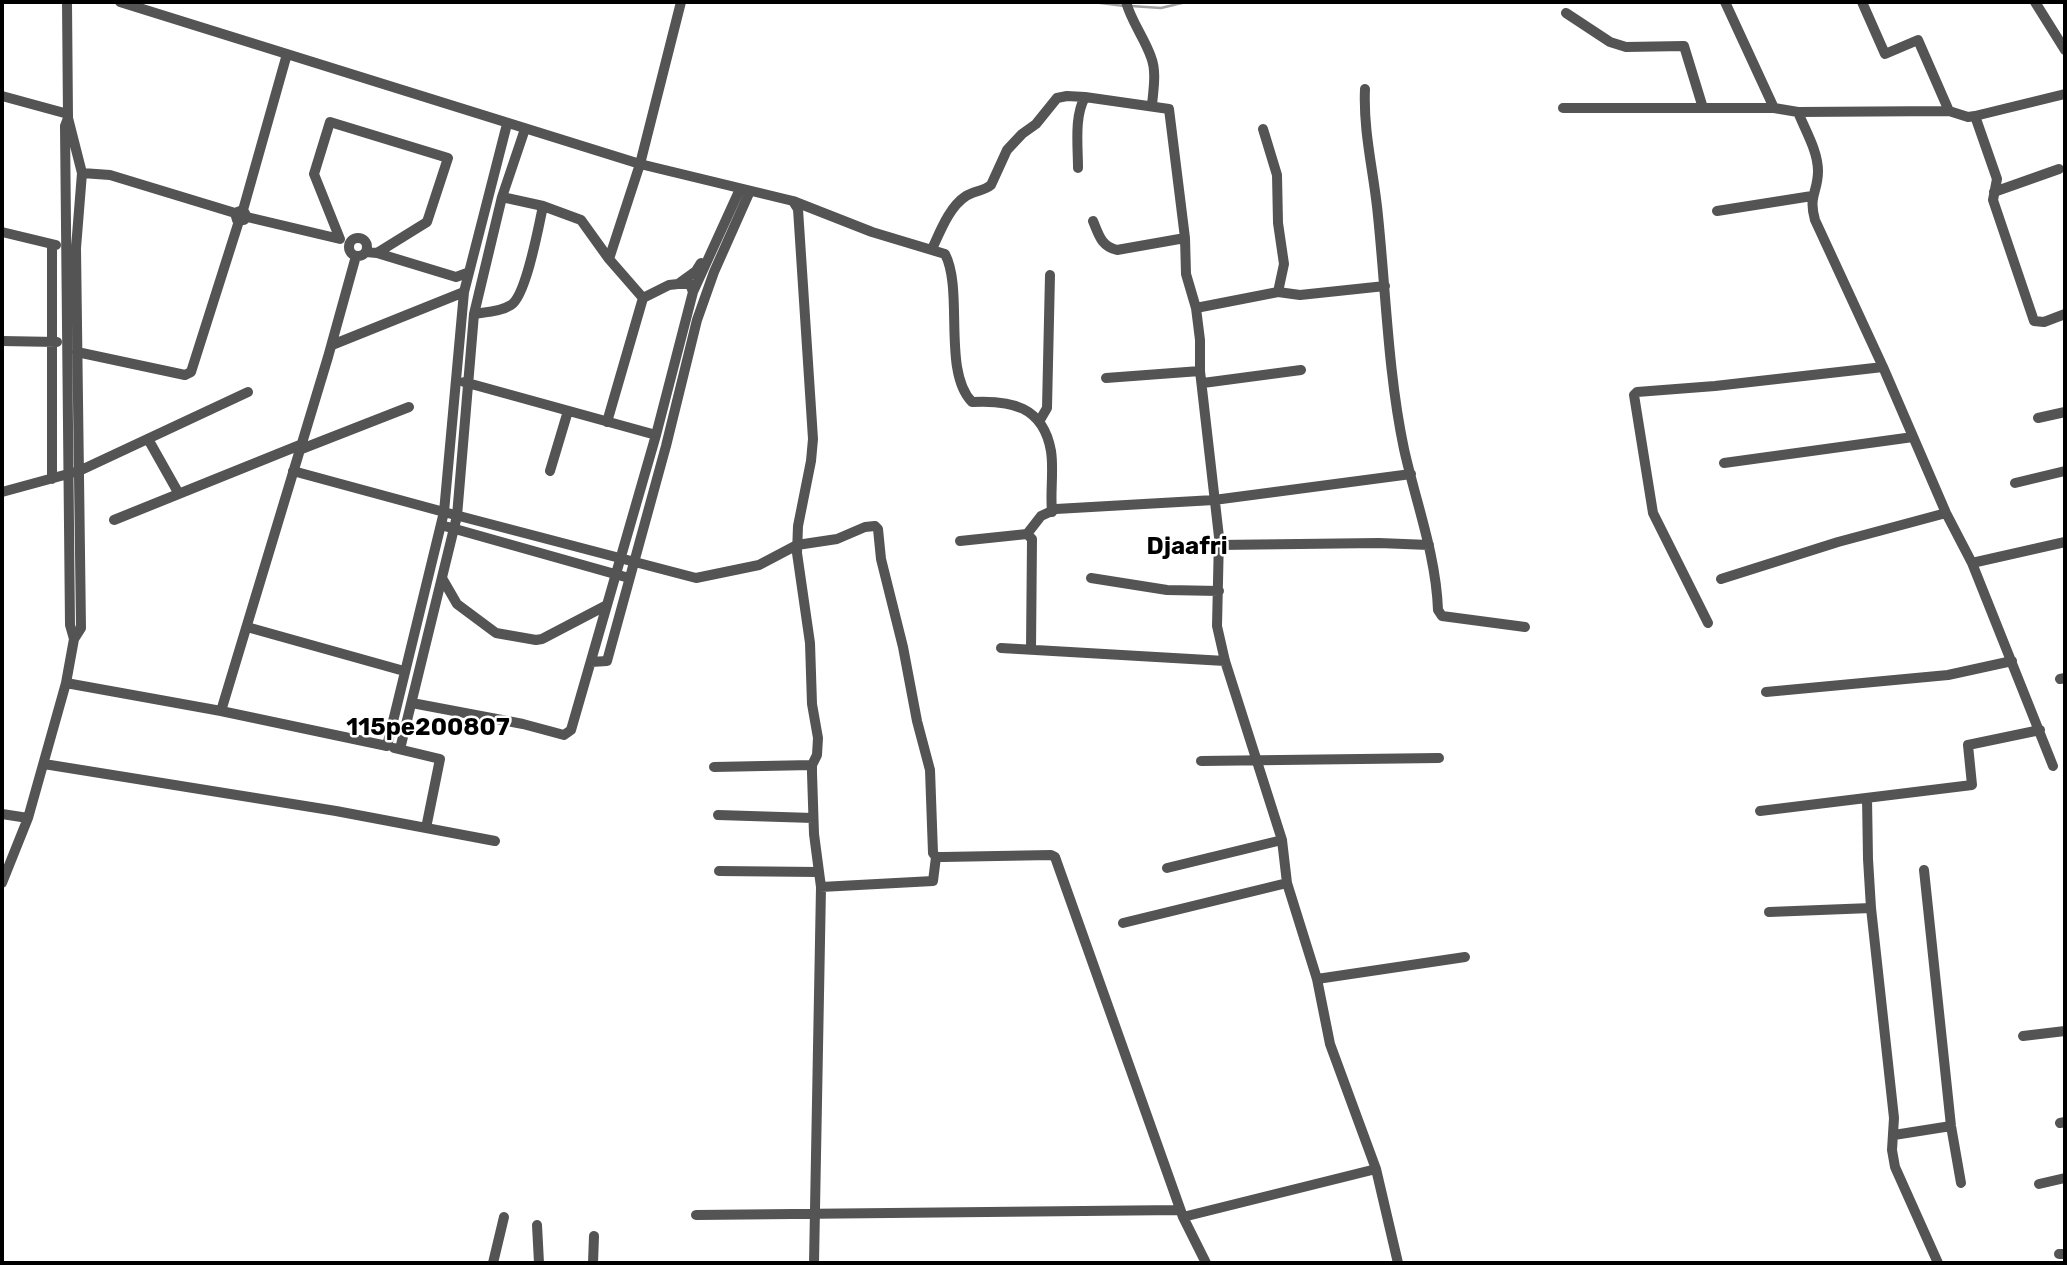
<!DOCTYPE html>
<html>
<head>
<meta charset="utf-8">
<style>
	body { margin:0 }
	#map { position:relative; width:2067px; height:1265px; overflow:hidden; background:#fff; font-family:Rubik,sans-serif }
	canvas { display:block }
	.frame { position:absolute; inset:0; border:4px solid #000; pointer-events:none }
</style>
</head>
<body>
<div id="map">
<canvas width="2067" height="1265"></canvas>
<div class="frame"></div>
</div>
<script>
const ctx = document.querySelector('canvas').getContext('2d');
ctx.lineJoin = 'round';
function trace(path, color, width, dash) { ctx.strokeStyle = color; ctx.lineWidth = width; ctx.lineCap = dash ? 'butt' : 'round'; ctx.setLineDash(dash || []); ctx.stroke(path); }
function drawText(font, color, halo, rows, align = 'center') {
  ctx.font = font + ' Rubik,sans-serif'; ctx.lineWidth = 5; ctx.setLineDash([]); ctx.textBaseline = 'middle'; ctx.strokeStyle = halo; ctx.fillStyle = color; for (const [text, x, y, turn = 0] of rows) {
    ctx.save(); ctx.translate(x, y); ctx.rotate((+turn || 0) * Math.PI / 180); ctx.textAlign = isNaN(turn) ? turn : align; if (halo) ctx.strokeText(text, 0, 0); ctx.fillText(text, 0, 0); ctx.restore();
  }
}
const stream = new Path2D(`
	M1093,2L1124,6
	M1131,6L1161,8L1186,2`);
const minor = new Path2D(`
	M67,2L68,118L65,126L70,625L74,639
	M120,2L640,164L793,201L798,209L813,439L811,461L798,526L797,553L810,643L812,704L818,738L817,755L812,765V773L814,834L821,887L814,1263
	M1126,2C1132,23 1144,37 1151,57C1157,72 1153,91 1152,106
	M1725,2L1774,108
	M1862,2L1885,54L1918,40L1949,111
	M2035,2L2065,50
	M1566,13L1610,42L1626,47L1684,46L1703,108
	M1365,89C1363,132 1374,173 1378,216C1386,293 1388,373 1404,449C1416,503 1436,555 1438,610L1442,616L1525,627
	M2,96L68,114
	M1563,108H1774L1798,112L1949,111L1968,117L1975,116L2065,94
	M1798,112C1805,130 1818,151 1818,171C1818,192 1808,196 1815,220L1883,367L1946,513L1972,563L2053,766
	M1975,116L1997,179L1993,200L2034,321L2044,322L2065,314
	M507,124L464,292L444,512L696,578L759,565L797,545L837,539L865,527L875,526L878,529L881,559L903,647L917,721L930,770L933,853L936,857H943L1051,855L1055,857L1183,1217L1206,1263
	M1263,129L1277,175L1278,223L1284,264L1278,292
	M1078,168C1078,145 1074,117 1085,97
	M82,173L110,175L235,213
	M1994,192L2059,169
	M502,197L543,206
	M793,201L872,232L945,254C964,290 942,372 972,402C1011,400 1043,406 1051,451C1054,470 1050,492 1052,512
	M243,210L287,54
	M1717,211L1812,196
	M247,217L244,220H237L235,213L243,210L247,217L340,239L314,174L330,122L448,158L427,222L377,253
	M1093,221C1099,235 1101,246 1117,250L1185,238
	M2,232L56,245
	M349 247a9 9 0 1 1 18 0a9 9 0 1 1-18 0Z
	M52,245V479
	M932,249C940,232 949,207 966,196C974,191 984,191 991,185L1007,150L1022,134L1036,124L1057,98L1067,96L1085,97L1169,109L1185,238L1186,274L1196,308L1200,340V371L1219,537L1217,626L1225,661L1282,840L1287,883L1317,979L1330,1044L1376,1169L1398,1263
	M366,252L377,253L456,277L467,273
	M609,259L640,164L681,2
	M693,292L690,284H678L696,271L701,263
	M643,298L669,285L678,284
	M1196,308L1278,292L1300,295L1385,286
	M474,314C486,312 500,312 511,305C526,296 539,225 543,206L581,220L609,259L643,298L607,422
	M2,341L57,342
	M332,345L464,292
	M77,352L185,375L191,372L239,221
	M1106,378L1200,371
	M464,382L656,435
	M1203,383L1301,370
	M2038,418L2065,412
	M1040,420L1047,408L1050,275
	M148,439L179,494
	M299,450L409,407
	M1724,463L1913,437
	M550,471L568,411
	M2015,483L2065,471
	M2,492L79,471L248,392
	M114,520L300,445
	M441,525L629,578
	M960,541L1027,534
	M1218,545L1379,543L1429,545
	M1972,563L2065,542
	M442,578L457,604L496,633L536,640L542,639L607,605
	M1091,578L1167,590L1219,591
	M1721,579L1838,542L1946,513
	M1708,623L1653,513L1634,395L1637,392L1715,386L1883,367
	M247,627L404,671
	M1001,648L1225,661
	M1031,649L1032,539L1027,534L1041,516L1056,509L1214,500L1411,474
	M591,662L607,661L666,446L697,320L714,272L750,191
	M2060,679L2065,678
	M66,683L221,711L387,746L444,512L293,471
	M1766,692L1948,675L2012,661
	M412,703L523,724L564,735L571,730L656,435L693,292L740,189
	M221,711L328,357L356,256
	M394,748L440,759L426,828
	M400,749L457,516L474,314L502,197L525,129
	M1201,761L1439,758
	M44,764L336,811L495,841
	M714,767L812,765
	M1867,798L1868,859L1871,908L1894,1118L1892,1150L1895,1167L1938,1263
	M1760,811L1972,785L1968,745L2040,730
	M2,814L28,818
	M718,815L813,818
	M1167,868L1282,840
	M1924,870L1951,1126L1961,1183
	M719,871L818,872
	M2,883L28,818L66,683L74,639L81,628L76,248L82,173L68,118
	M821,887L933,881L936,857
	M1769,912L1871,908
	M1123,923L1287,883
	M1317,979L1465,957
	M2023,1036L2065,1031
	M2060,1123L2065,1122
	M1894,1135L1951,1126
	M2039,1184L2065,1178
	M696,1215L1180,1210
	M1183,1217L1376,1169
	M537,1225L539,1263
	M2059,1254H2065
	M493,1263L504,1217
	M593,1263L594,1236`);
const quarterNames = [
	["Djaafri",1187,547],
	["115pe200807",428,728]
];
trace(stream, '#a2a2a2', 2.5);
trace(minor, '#545454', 10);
drawText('bold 24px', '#000', '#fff', quarterNames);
</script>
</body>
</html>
